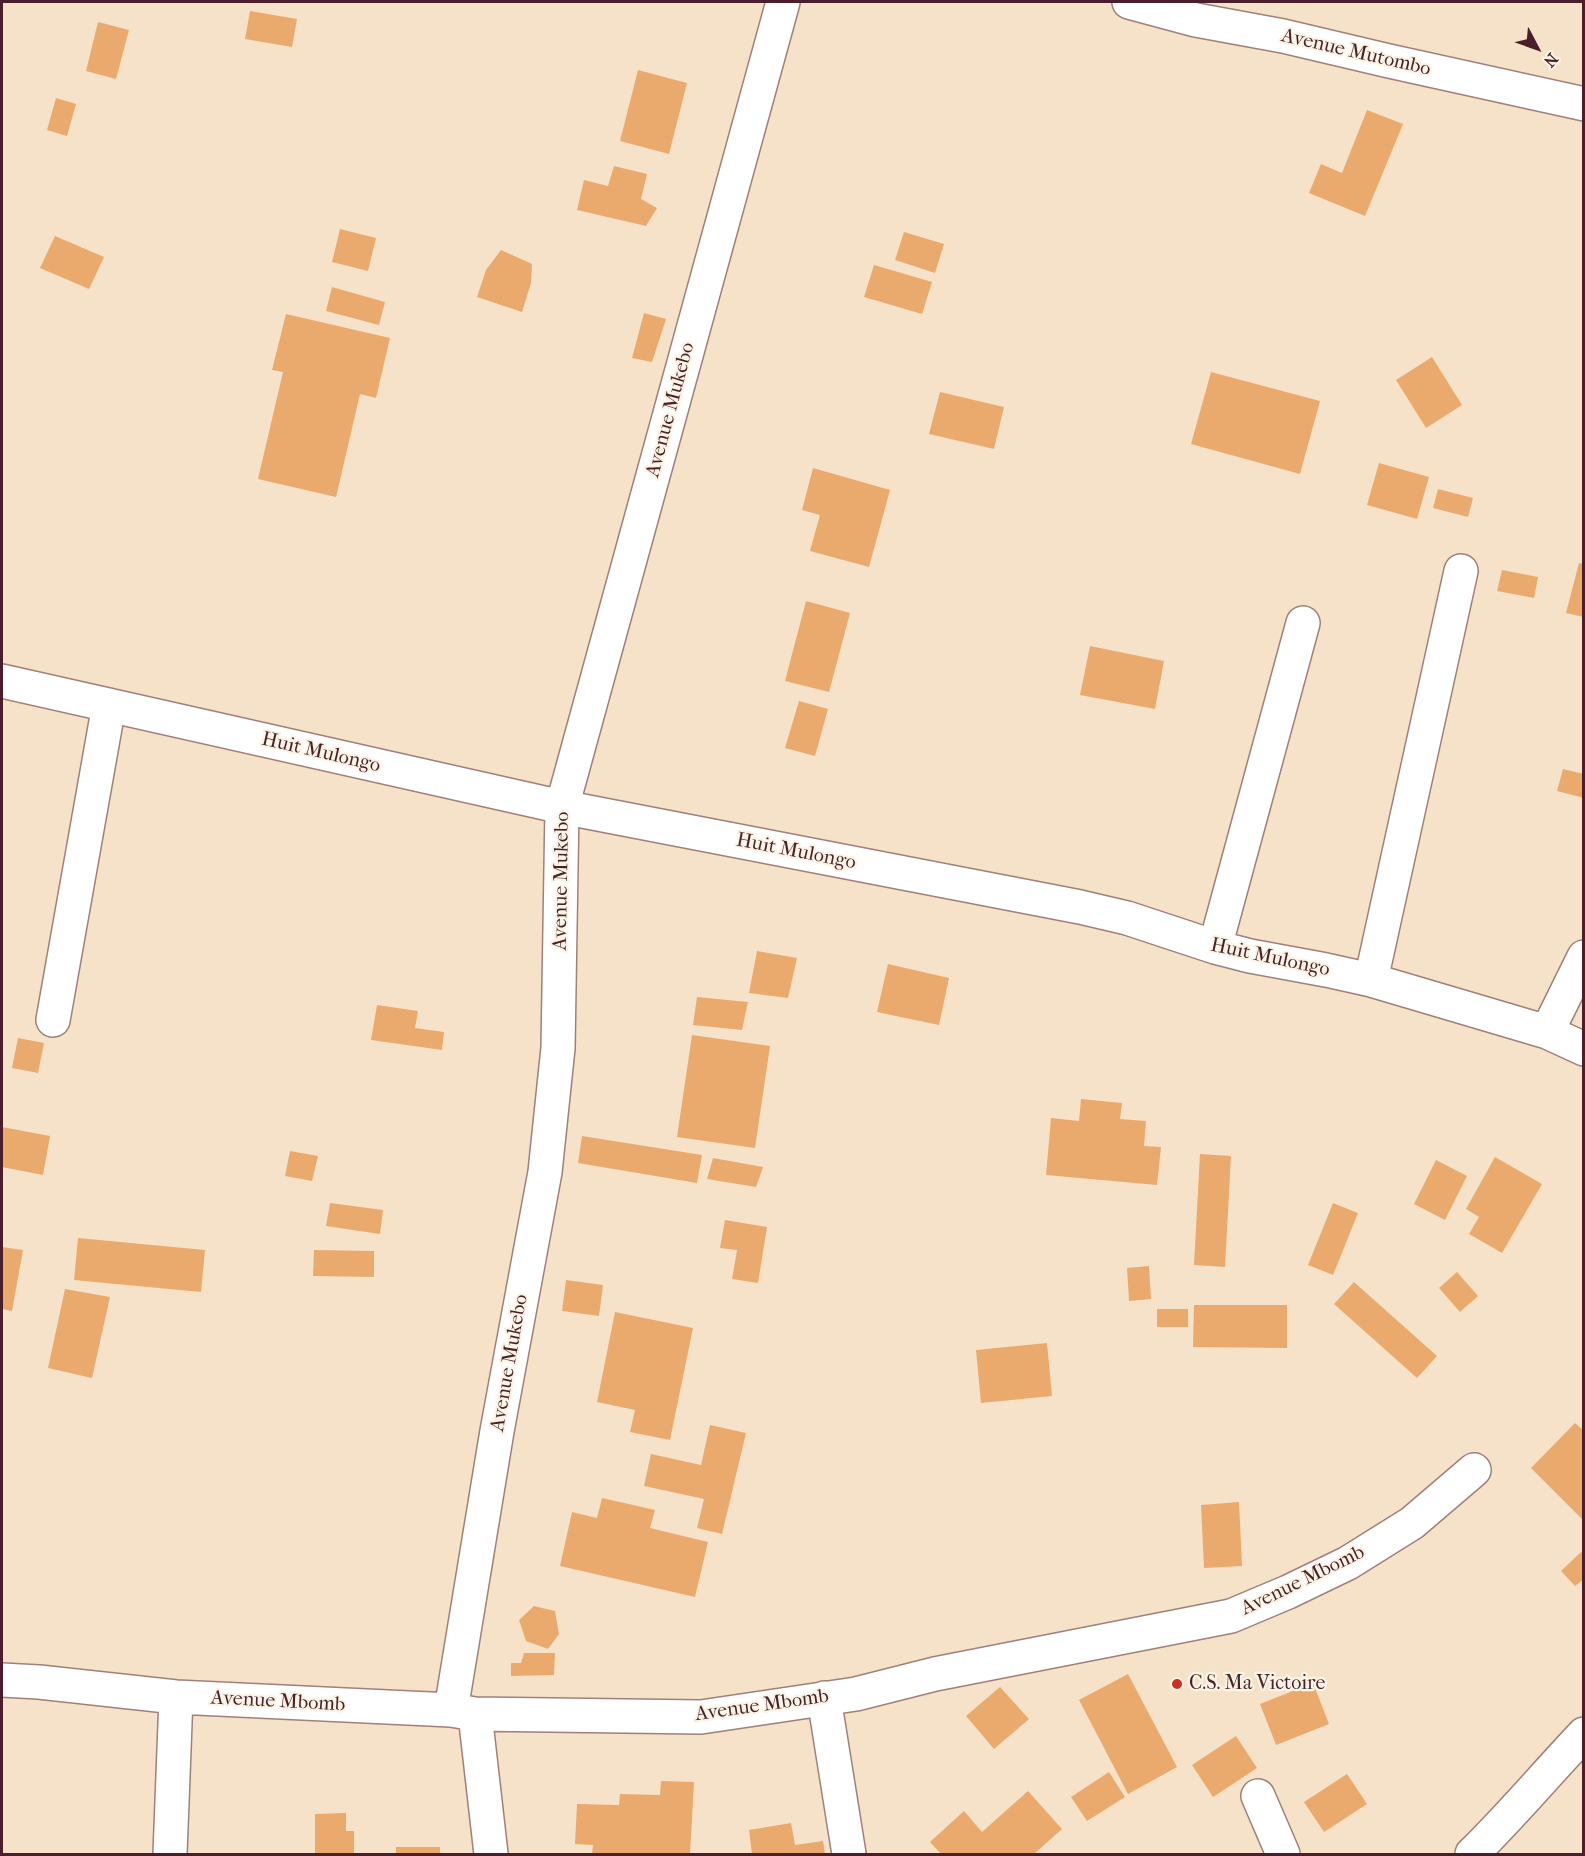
<!DOCTYPE html>
<html>
<head>
<meta charset="utf-8">
<style>
	body { margin:0 }
	#map { position:relative; width:1585px; height:1856px; overflow:hidden; background:#f6e2c8; font-family:"IM FELL French Canon",serif }
	canvas { display:block }
	.frame { position:absolute; inset:0; border:3px solid #4a1f2b; pointer-events:none }
	.north { position:absolute; left:1507px; top:18px; width:60px; height:60px; -webkit-text-stroke:4px #fcf5e5; paint-order:stroke; rotate:131deg; font-size:16px; font-weight:700; line-height:24px; text-align:center; color:#4a1f2b }
	.north::after { content:''; display:block; margin:auto; width:21px; height:27px; background:#4a1f2b; clip-path:polygon(50% 0,100% 100%,50% 72%,0 100%) }
</style>
</head>
<body>
<div id="map">
<canvas width="1585" height="1856"></canvas>
<div class="frame"></div>
<div class="north">N</div>
</div>
<script>
const ctx = document.querySelector('canvas').getContext('2d');
ctx.lineJoin = 'round';
function paint(path, color) { ctx.fillStyle = color; ctx.fill(path, 'evenodd'); }
function trace(path, color, width, dash) { ctx.strokeStyle = color; ctx.lineWidth = width; ctx.lineCap = dash ? 'butt' : 'round'; ctx.setLineDash(dash || []); ctx.stroke(path); }
function drawText(font, color, halo, rows, align = 'center') {
  ctx.font = font + ' "IM FELL French Canon",serif'; ctx.lineWidth = 4.5; ctx.setLineDash([]); ctx.textBaseline = 'middle'; ctx.strokeStyle = halo; ctx.fillStyle = color; for (const [text, x, y, turn = 0] of rows) {
    ctx.save(); ctx.translate(x, y); ctx.rotate((+turn || 0) * Math.PI / 180); ctx.textAlign = isNaN(turn) ? turn : align; if (halo) ctx.strokeText(text, 0, 0); ctx.fillText(text, 0, 0); ctx.restore();
  }
}
const building = new Path2D(`
	M250,11L297,19L292,47L245,39Z
	M98,22L129,30L116,79L86,71Z
	M638,70L687,83L669,154L620,141Z
	M56,98L76,104L67,136L47,130Z
	M1367,110L1403,124L1365,216L1309,193L1321,164L1342,173Z
	M614,166L647,174L641,199L657,208L646,226L577,210L584,180L608,186Z
	M340,229L376,238L368,271L332,262Z
	M904,232L944,244L935,273L895,260Z
	M55,236L104,257L89,289L40,268Z
	M501,250L532,264L531,283L522,312L477,297L486,270Z
	M874,265L932,282L922,314L864,297Z
	M332,287L385,302L379,325L326,311Z
	M644,313L666,319L652,362L632,358Z
	M286,314L390,338L376,398L360,394L336,497L258,479L283,372L272,370Z
	M1432,357L1462,405L1426,428L1396,380Z
	M1211,372L1320,401L1300,474L1191,444Z
	M940,392L1004,407L994,449L929,434Z
	M1379,463L1429,477L1417,519L1367,505Z
	M813,468L890,490L869,567L810,551L820,515L802,510Z
	M1438,489L1473,498L1468,517L1433,508Z
	M1579,563L1584,564V617L1566,613Z
	M1502,570L1538,577L1534,598L1497,591Z
	M806,601L850,613L829,692L785,681Z
	M1090,646L1164,661L1155,709L1080,695Z
	M799,701L828,709L815,756L785,748Z
	M1563,769L1584,774V798L1557,791Z
	M757,951L797,958L788,998L749,993Z
	M888,964L949,978L939,1025L877,1012Z
	M697,997L748,1002L742,1030L693,1025Z
	M377,1005L418,1011L415,1028L444,1032L442,1050L371,1040Z
	M692,1035L770,1046L755,1148L677,1137Z
	M18,1038L44,1043L38,1073L12,1068Z
	M1081,1099L1122,1103L1120,1119L1146,1121L1144,1146L1161,1147L1157,1185L1046,1175L1051,1118L1079,1121Z
	M2,1127L50,1136L43,1175L2,1167Z
	M582,1136L702,1155L697,1183L578,1163Z
	M290,1151L318,1156L312,1181L285,1176Z
	M1200,1154L1231,1156L1225,1267L1194,1265Z
	M1495,1157L1542,1184L1502,1253L1469,1234L1479,1217L1466,1209Z
	M713,1158L763,1167L756,1187L707,1179Z
	M1436,1160L1467,1176L1445,1220L1414,1204Z
	M330,1203L383,1210L380,1234L326,1226Z
	M1333,1203L1358,1213L1333,1275L1308,1265Z
	M725,1220L767,1227L758,1283L732,1279L737,1250L720,1248Z
	M78,1238L205,1250L201,1292L74,1280Z
	M2,1247L23,1250L12,1311L2,1309Z
	M314,1250L374,1251V1277L313,1276Z
	M1149,1266L1151,1299L1129,1301L1127,1268Z
	M1457,1272L1478,1296L1460,1312L1439,1288Z
	M566,1280L603,1285L599,1316L562,1311Z
	M1354,1282L1437,1356L1417,1378L1334,1304Z
	M65,1289L110,1297L92,1378L48,1368Z
	M1194,1305H1287V1348L1193,1347Z
	M1157,1309H1188V1327H1157Z
	M615,1312L693,1328L670,1440L630,1432L635,1410L597,1402Z
	M1047,1343L1052,1396L981,1403L976,1350Z
	M1575,1423L1584,1431V1521L1531,1468Z
	M710,1425L746,1433L722,1534L697,1528L704,1499L644,1486L651,1454L701,1465Z
	M602,1498L655,1510L650,1528L708,1542L695,1597L560,1566L572,1512L597,1518Z
	M1239,1502L1242,1566L1204,1568L1201,1505Z
	M1581,1552L1584,1554V1579L1575,1586L1561,1571Z
	M534,1606L555,1611L559,1634L548,1649L526,1641L519,1620Z
	M524,1653H555L554,1675L511,1676V1663H521Z
	M1128,1674L1177,1767L1128,1794L1079,1700Z
	M1313,1683L1329,1724L1276,1745L1260,1704Z
	M1000,1687L1029,1719L994,1749L966,1716Z
	M1236,1736L1257,1768L1213,1797L1192,1765Z
	M1109,1772L1125,1797L1087,1821L1071,1797Z
	M1347,1774L1367,1804L1324,1832L1304,1802Z
	M661,1781L694,1782L690,1854H592L593,1845L575,1844L577,1804L619,1805L620,1794L660,1795Z
	M1028,1791L1062,1829L1034,1854H941L930,1842L964,1811L982,1832Z
	M346,1813V1831H354V1854H315V1814Z
	M791,1823L795,1845L823,1841L825,1854H752L749,1830Z
	M396,1847H440V1854H396Z`);
const minor = new Path2D(`
	M1129,2L1196,20L1283,36L1389,61L1584,104
	M2,681L562,807L1080,907L1127,918L1215,947L1250,956L1326,970L1371,980L1547,1032L1584,1049
	M1215,947L1303,623
	M1371,980L1461,571
	M53,1020L109,705
	M1547,1032L1584,957
	M2,1680L39,1682L176,1697L451,1710L475,1714L701,1717L856,1694L935,1674L1231,1616L1288,1592L1348,1563L1412,1523L1474,1470
	M824,1698L849,1854
	M451,1710L497,1431L545,1172L558,1048L562,807L783,2
	M475,1714L491,1854
	M1258,1796L1283,1854
	M170,1854L176,1697
	M1472,1854C1511,1816 1546,1774 1584,1734`);
const markers = [
	[1177,1684,6,"#c8321e"]
];
const streetNames = [
	["Avenue Mutombo",1356,53,13],
	["Avenue Mukebo",671,410,-75],
	["Huit Mulongo",321,753,13],
	["Huit Mulongo",796,852,11],
	["Avenue Mukebo",562,881,-89],
	["Huit Mulongo",1270,958,12],
	["Avenue Mukebo",510,1363,-80],
	["Avenue Mbomb",1303,1581,-26],
	["Avenue Mbomb",278,1702,3],
	["Avenue Mbomb",762,1706,-8]
];
const poiNames = [
	["C.S. Ma Victoire",1189,1684]
];
paint(building, '#ebaa6d');
trace(minor, '#a0807a', 36);
trace(minor, '#fff', 33);
for (const [x, y, r, color] of markers) { const dot = new Path2D(); dot.arc(x, y, r, 0, 2 * Math.PI); ctx.fillStyle = color; ctx.fill(dot); trace(dot, '#fcf5e5', 2); }
drawText('20px', '#4a1f2b', '#fcf5e5', streetNames);
drawText('20px', '#4a1f2b', '#fcf5e5', poiNames, 'left');
</script>
</body>
</html>
